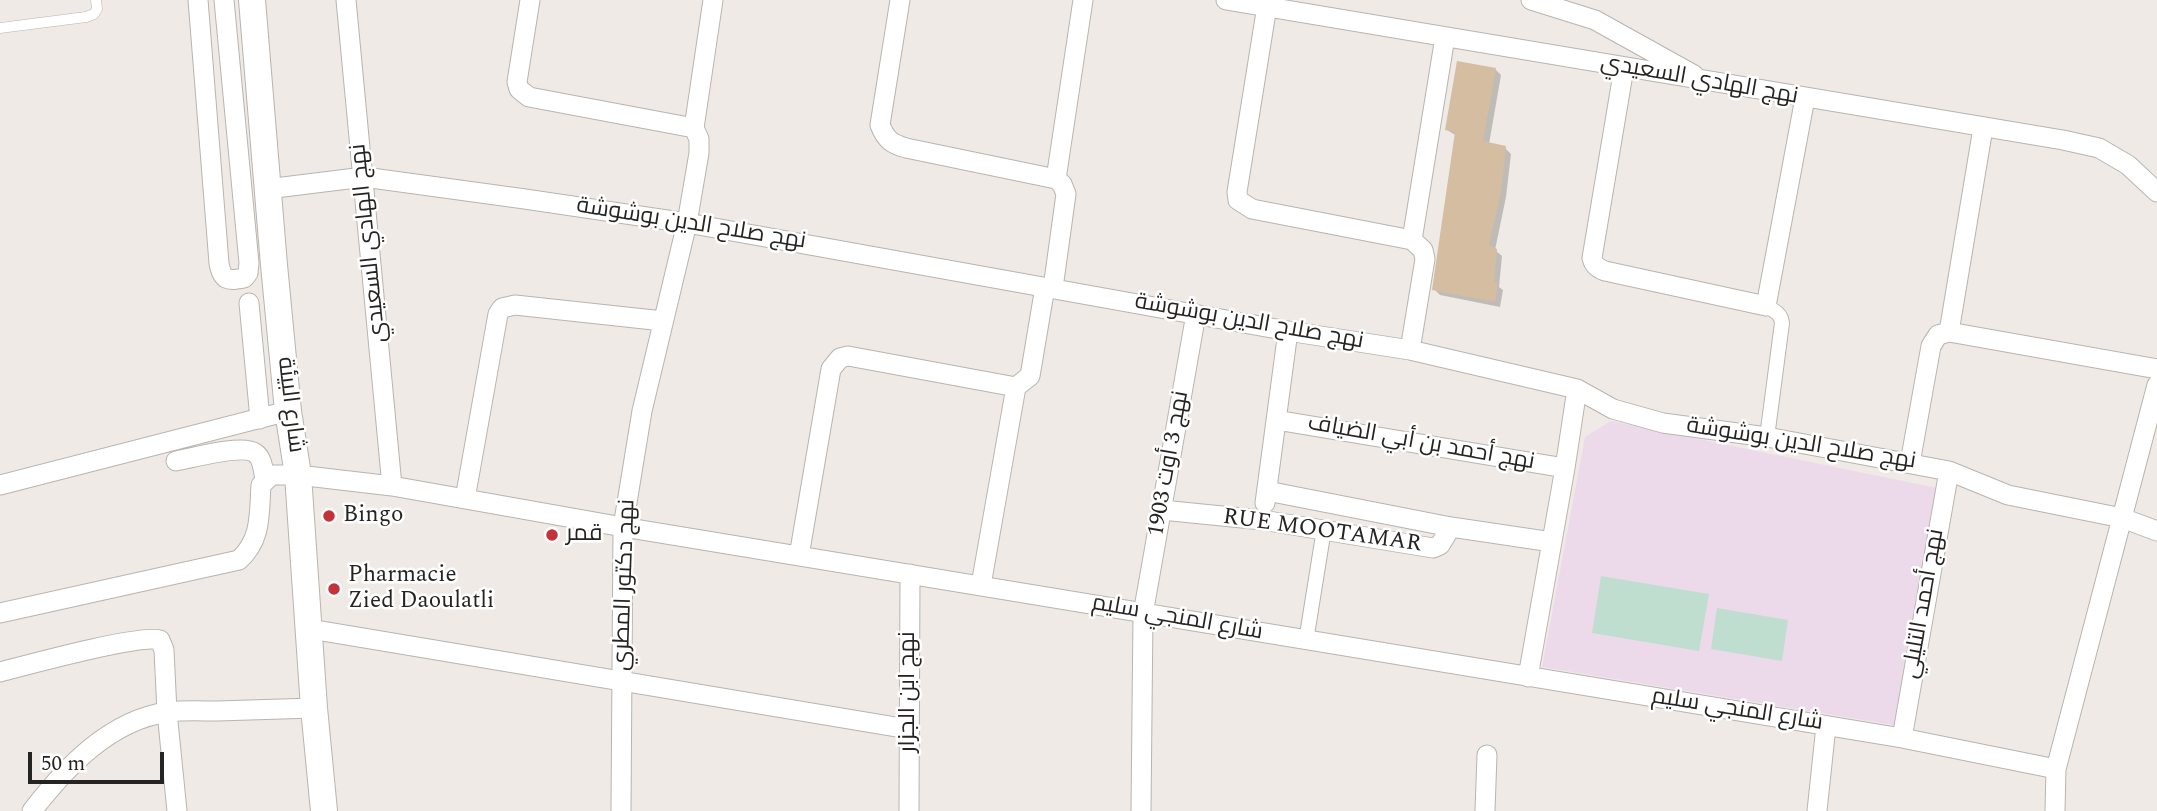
<!DOCTYPE html>
<html>
<head>
<meta charset="utf-8">
<style>
	body { margin:0 }
	#map { position:relative; width:2157px; height:811px; overflow:hidden; background:#efeae5; font-family:Spectral,serif }
	canvas { display:block }
	.scale { position:absolute; left:28px; top:752px; width:136px; height:32px; box-sizing:border-box; border:4px solid #262422; border-top:0; padding-left:9px; font-size:21px; line-height:24px; white-space:nowrap; color:#262422; -webkit-text-stroke:5px #fff; paint-order:stroke }
</style>
</head>
<body>
<div id="map">
<canvas width="2157" height="811"></canvas>
<div class="scale">50 m</div>
</div>
<script>
const ctx = document.querySelector('canvas').getContext('2d');
ctx.lineJoin = 'round';
function paint(path, color) { ctx.fillStyle = color; ctx.fill(path, 'evenodd'); }
function trace(path, color, width, dash) { ctx.strokeStyle = color; ctx.lineWidth = width; ctx.lineCap = dash ? 'butt' : 'round'; ctx.setLineDash(dash || []); ctx.stroke(path); }
function drawText(font, color, halo, rows, align = 'center') {
  ctx.font = font + ' Spectral,Cairo,serif'; ctx.lineWidth = 5; ctx.setLineDash([]); ctx.textBaseline = 'middle'; ctx.strokeStyle = halo; ctx.fillStyle = color; for (const [text, x, y, turn = 0] of rows) {
    ctx.save(); ctx.translate(x, y); ctx.rotate((+turn || 0) * Math.PI / 180); ctx.textAlign = isNaN(turn) ? turn : align; if (halo) ctx.strokeText(text, 0, 0); ctx.fillText(text, 0, 0); ctx.restore();
  }
}
const education = new Path2D(`
	M1611,421L1937,488L1894,725L1542,667L1585,437Z`);
const green = new Path2D(`
	M1601,576L1709,594L1699,651L1592,633Z
	M1717,608L1788,620L1782,661L1711,649Z`);
const shadow = new Path2D(`
	M1495,69L1501,75L1489,144L1505,148L1511,154L1506,197L1495,250L1502,256L1499,287L1503,290L1500,307L1440,295L1434,289L1457,136L1447,130Z`);
const building = new Path2D(`
	M1457,61L1496,68L1483,141L1506,146L1501,191L1489,245L1497,249L1494,282L1498,283L1495,302L1432,290L1455,132L1445,130Z`);
const service = new Path2D(`
	M0,28L86,17L94,14L97,9L96,0`);
const pedestrian = new Path2D(`
	M1766,306C1774,311 1781,313 1782,323L1767,437
	M1306,641L1324,529`);
const minor = new Path2D(`
	M198,0L219,263C222,281 228,281 244,278L248,273L249,263L224,0
	M346,0L392,486
	M530,0L517,82L519,89L529,97L694,128
	M900,0L880,125C886,140 892,144 906,148L1056,179L1083,0
	M1226,0L2063,140L2099,148L2128,165L2157,192
	M1531,0L1595,20L1694,75
	M1267,6L1237,192L1238,200L1252,209L1412,240L1445,37
	M1624,68L1592,258C1594,266 1598,268 1605,271L1766,306L1805,98
	M267,189L364,177L525,199L687,223L1288,331L1410,350L1577,389L1613,409L1663,423L1767,437L1949,471L2008,495L2122,518L2157,531
	M1053,288L1066,194L1062,184L1056,179
	M249,303L260,419
	M1949,332L1983,128
	M1410,350L1425,259L1423,250L1412,240
	M1016,387L1030,376L1045,287
	M1276,420L1565,468
	M176,461C193,458 242,444 255,453C263,458 263,471 265,479
	M1910,463L1931,346L1938,335L1949,332L2157,369
	M0,485L288,411
	M465,499L498,314L502,308L515,305L663,321
	M1265,503L1288,331
	M1162,510L1262,520L1433,548L1440,545L1451,527L1267,491
	M1451,527L1552,542
	M799,556L831,369L840,358L848,356L1016,387L981,585
	M0,613L239,560C262,539 259,514 261,485L272,475H298L392,486L623,527L1902,738L2056,769
	M310,629L908,729
	M0,672C27,665 140,634 160,640L164,650L167,712L177,811
	M1528,677L1565,468L1577,389
	M1902,738L1949,471
	M32,811C66,767 110,720 168,712C184,710 201,711 217,711C249,710 281,709 314,708
	M621,811L623,527L642,411L687,223L699,153V139L694,128L713,0
	M909,811L910,574
	M1141,811L1143,614L1196,314
	M1485,811L1487,755
	M1817,811L1826,726
	M2055,811L2056,769L2157,385`);
const secondary = new Path2D(`
	M252,0L274,265L288,411L298,475L314,708L324,811`);
const markers = [
	[329,516,7,"#c33339"],
	[552,535,7,"#c33339"],
	[334,589,7,"#c33339"]
];
const streetNames = [
	["نهج الهادي السعيدي",1699,81,10],
	["نهج صلاح الدين بوشوشة",691,225,9],
	["نهج الهادي السعيدي",370,243,-96],
	["نهج صلاح الدين بوشوشة",1249,323,10],
	["شارع البيئة",289,405,83],
	["نهج أحمد بن أبي الضياف",1421,444,10],
	["نهج صلاح الدين بوشوشة",1801,445,9],
	["نهج 3 أوت 1903",1170,464,-80],
	["RUE MOOTAMAR",1322,532,8],
	["نهج دكتور المطري",626,585,-88],
	["نهج أحمد التليلي",1925,604,-80],
	["شارع المنجي سليم",1177,619,10],
	["نهج ابن الجزار",909,692,-90],
	["شارع المنجي سليم",1737,711,9]
];
const poiNames = [
	["Bingo",343,516],
	["قمر",566,535],
	["Pharmacie",348,576],
	["Zied Daoulatli",348,602]
];
paint(education, '#ecdaeb');
paint(green, '#bfdecf');
paint(shadow, '#0003');
paint(building, '#d4bda1');
trace(service, '#b9b4af', 11);
trace(pedestrian, '#b9b4af', 16);
trace(minor, '#b9b4af', 21);
trace(secondary, '#b9b4af', 28);
trace(service, '#fff', 10);
trace(pedestrian, '#fff', 14);
trace(minor, '#fff', 19);
trace(secondary, '#fff', 26);
for (const [x, y, r, color] of markers) { const dot = new Path2D(); dot.arc(x, y, r, 0, 2 * Math.PI); ctx.fillStyle = color; ctx.fill(dot); trace(dot, '#fff', 2.5); }
drawText('23px', '#262422', '#fff', streetNames);
drawText('23px', '#262422', '#fff', poiNames, 'left');
</script>
</body>
</html>
